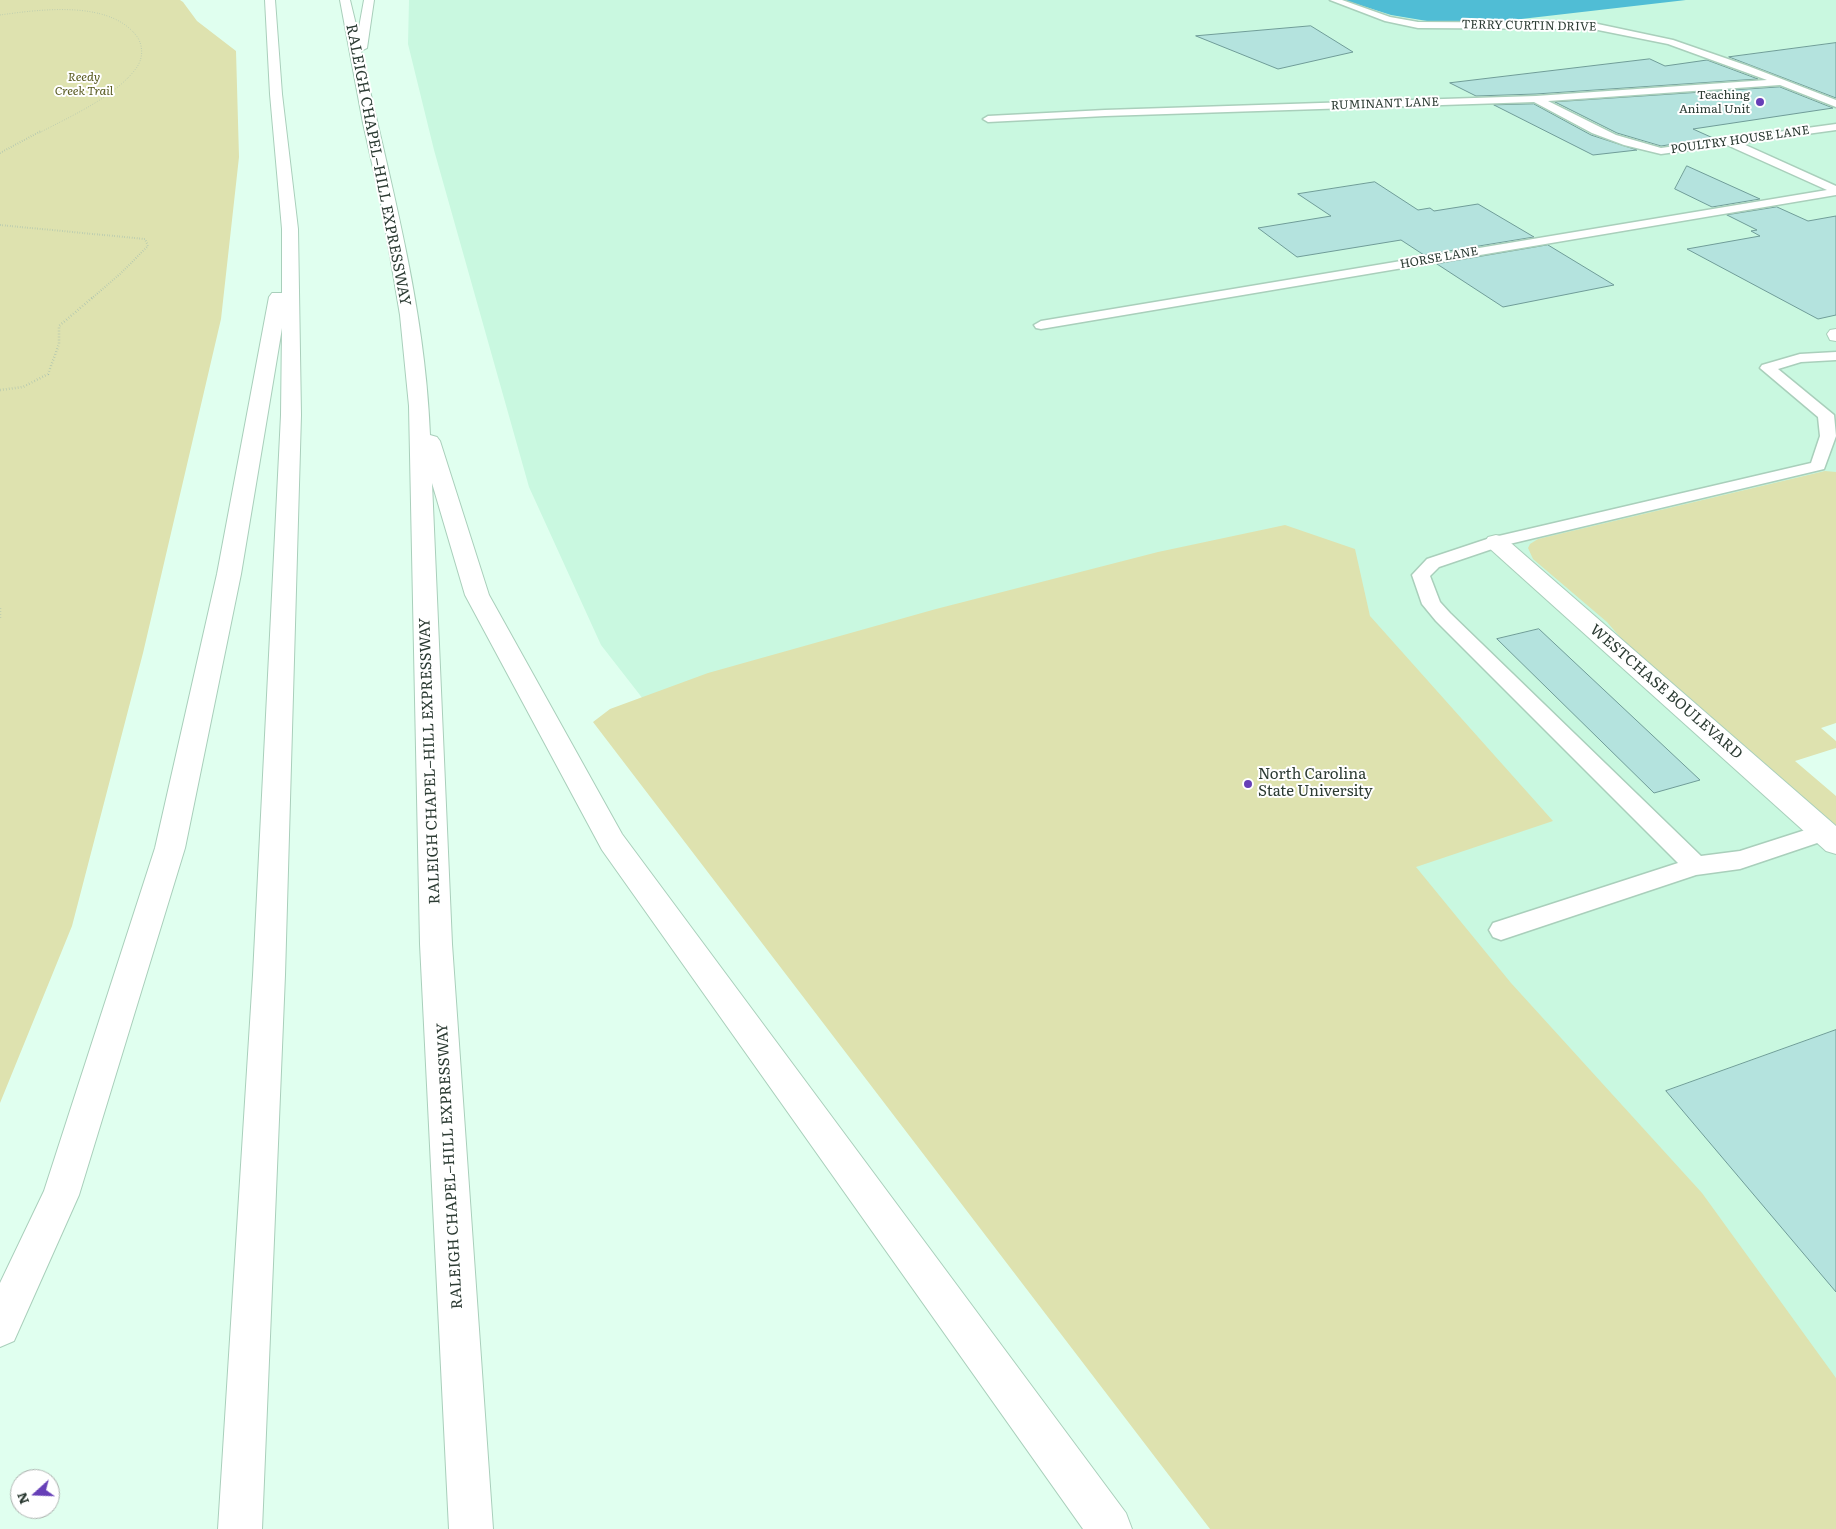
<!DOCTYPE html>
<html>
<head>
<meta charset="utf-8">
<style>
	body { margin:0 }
	#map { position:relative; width:1836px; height:1529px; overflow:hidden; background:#e0ffef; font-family:Literata,serif }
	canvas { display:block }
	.north { position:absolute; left:10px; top:1469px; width:50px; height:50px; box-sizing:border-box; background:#fff; border:1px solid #abb1ad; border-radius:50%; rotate:250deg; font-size:14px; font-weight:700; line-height:20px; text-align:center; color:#2c3b33 }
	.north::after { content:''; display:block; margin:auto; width:18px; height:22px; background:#663fb7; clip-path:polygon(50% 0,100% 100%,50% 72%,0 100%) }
</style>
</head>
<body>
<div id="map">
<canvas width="1836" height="1529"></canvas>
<div class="north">N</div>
</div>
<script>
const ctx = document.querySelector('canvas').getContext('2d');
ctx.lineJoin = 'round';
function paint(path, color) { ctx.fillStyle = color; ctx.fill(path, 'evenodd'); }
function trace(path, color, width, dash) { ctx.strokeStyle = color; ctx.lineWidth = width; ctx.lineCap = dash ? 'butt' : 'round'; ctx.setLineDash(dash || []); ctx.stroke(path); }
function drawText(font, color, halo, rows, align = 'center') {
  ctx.font = font + ' Literata,serif'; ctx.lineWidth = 4; ctx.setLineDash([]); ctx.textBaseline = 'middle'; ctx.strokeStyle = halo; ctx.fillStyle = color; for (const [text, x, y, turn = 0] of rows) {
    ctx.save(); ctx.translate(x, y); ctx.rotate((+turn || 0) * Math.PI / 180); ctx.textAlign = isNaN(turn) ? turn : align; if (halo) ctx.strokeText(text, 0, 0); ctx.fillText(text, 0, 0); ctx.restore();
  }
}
const built = new Path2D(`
	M409,0H1836V477L1532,549L1836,828V1529H1289L601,645L529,487L434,150L408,44Z`);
const green = new Path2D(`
	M0,0H180L183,2L197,21L236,51L239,157L221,319L143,653L72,926L0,1103Z
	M1825,471L1836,472V723L1821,728L1836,741V748L1795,761L1836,796V828L1626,644L1607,622L1533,559L1528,548L1530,544L1538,539Z
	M1285,525L1355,549L1370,616L1553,821L1416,867L1511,983L1702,1193L1836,1378V1529H1210L593,722L610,709L708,673L936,609L1158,552Z`);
const water = new Path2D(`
	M1344,0H1686L1504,21L1471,22L1427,21L1391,15Z`);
const building = new Path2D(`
	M1311,26L1353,52L1278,69L1196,36Z
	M1836,43V98L1729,57Z
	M1650,59L1665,66L1707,60L1758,79L1536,94L1476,96L1450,83Z
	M1780,87L1833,108L1693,129L1713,138L1661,146L1617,133L1555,102Z
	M1534,104L1591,135L1637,150L1593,155L1494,105Z
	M1687,166L1760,199L1712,207L1675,189Z
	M1375,182L1418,210L1430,208L1434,211L1478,204L1534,237L1424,255L1401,240L1297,257L1258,228L1331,216L1298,194Z
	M1777,207L1808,221L1836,216V315L1818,319L1687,249L1760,236L1751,231L1757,230L1727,215Z
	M1548,245L1614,285L1503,307L1437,264Z
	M1539,629L1700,780L1654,793L1497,639Z
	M1836,1030V1292L1666,1091Z`);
const pathFar2 = new Path2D(`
	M0,15C43,9 112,0 138,38C143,47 143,58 137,67C117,96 69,117 39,133`);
const pathFar1 = new Path2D(`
	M0,153L41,131
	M0,225L145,239L148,246L120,274L91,299`);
const path = new Path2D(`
	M0,390L23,387L48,374L59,344V326L92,298
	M0,608V619`);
const service = new Path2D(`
	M1330,0H1342L1390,17L1418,22L1593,23L1673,40L1748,66L1836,100V107L1780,85L1548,101L1616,135L1661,148L1836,124V130L1741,143L1836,186V195L1041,329L1036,328L1034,325L1041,321L1827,190L1727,145L1661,154L1624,145L1592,133L1534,102L1105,116L988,122L983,119L988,116L1105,110L1536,96L1767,80L1668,44L1593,29L1418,28L1385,21Z
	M1836,352V360L1801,362L1778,369L1834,415L1836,436L1824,469L1501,546L1439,567L1430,576L1440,602L1450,613L1701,856L1740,851L1824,824L1832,826L1835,832L1832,838L1740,869L1696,875L1501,940L1493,937L1489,930L1493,923L1678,863L1436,621L1422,604L1412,575L1427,559L1490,538L1811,463L1820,436L1818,417L1760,368L1762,365L1800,354Z`);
const minor = new Path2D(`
	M1836,329V341L1830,340L1827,334L1830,330Z
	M1496,535L1504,537L1836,826V854L1826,851L1488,547L1485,542L1488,537Z`);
const motorway = new Path2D(`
	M265,0H275L282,94L298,229L301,415L285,975L262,1529H218L253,975L281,415L282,328L241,574L185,848L79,1195L14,1341L0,1347V1283L44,1191L155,848L217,574L269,297L272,293H282V229L270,94Z
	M340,0H350L358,33L364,0H374L367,48L361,51C389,178 425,304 430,435L437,437L440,441L489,595L622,834L1126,1513L1132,1529H1083L602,850L465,595L432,483L452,944L493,1529H449L420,944L409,406L400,315L382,208L363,123Z`);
const markers = [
	[1760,102,5,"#663fb7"],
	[1248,784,5,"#663fb7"]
];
const farStreetnames = [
	["TERRY CURTIN DRIVE",1529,26,1],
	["RUMINANT LANE",1385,104,-2],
	["POULTRY HOUSE LANE",1740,140,-8],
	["HORSE LANE",1439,258,-10]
];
const farParknames = [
	["Reedy",84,77],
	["Creek Trail",84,91]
];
const farPoinames = [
	["Teaching",1750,95],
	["Animal Unit",1750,109]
];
const streetNames = [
	["RALEIGH CHAPEL–HILL EXPRESSWAY",378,165,79],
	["WESTCHASE BOULEVARD",1666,692,41],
	["RALEIGH CHAPEL–HILL EXPRESSWAY",430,761,-92],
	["RALEIGH CHAPEL–HILL EXPRESSWAY",450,1166,-93]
];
const poiNames = [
	["North Carolina",1258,775],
	["State University",1258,792]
];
paint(built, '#c9f8e0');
paint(green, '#dee2af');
paint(water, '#50bdd5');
paint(building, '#b4e3de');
trace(building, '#709d99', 1);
trace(service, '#a9cfbb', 3);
trace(minor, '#a9cfbb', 2);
trace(motorway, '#a9cfbb', 2);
trace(pathFar2, '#a3bdaf', 1, [0.5, 2]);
trace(pathFar1, '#a3bdaf', 2, [0.5, 2]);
trace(path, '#a3bdaf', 2.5, [0.5, 2.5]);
paint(service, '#fff');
paint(minor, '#fff');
paint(motorway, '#fff');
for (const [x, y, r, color] of markers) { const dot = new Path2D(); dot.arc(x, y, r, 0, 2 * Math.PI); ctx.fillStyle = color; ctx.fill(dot); trace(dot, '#fff', 2); }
drawText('12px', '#2c3b33', '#fff', farStreetnames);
drawText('italic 12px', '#56581d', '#fff', farParknames);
drawText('12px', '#2c3b33', '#fff', farPoinames, 'right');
drawText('15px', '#2c3b33', '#fff', streetNames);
drawText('15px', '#2c3b33', '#fff', poiNames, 'left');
</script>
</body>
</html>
